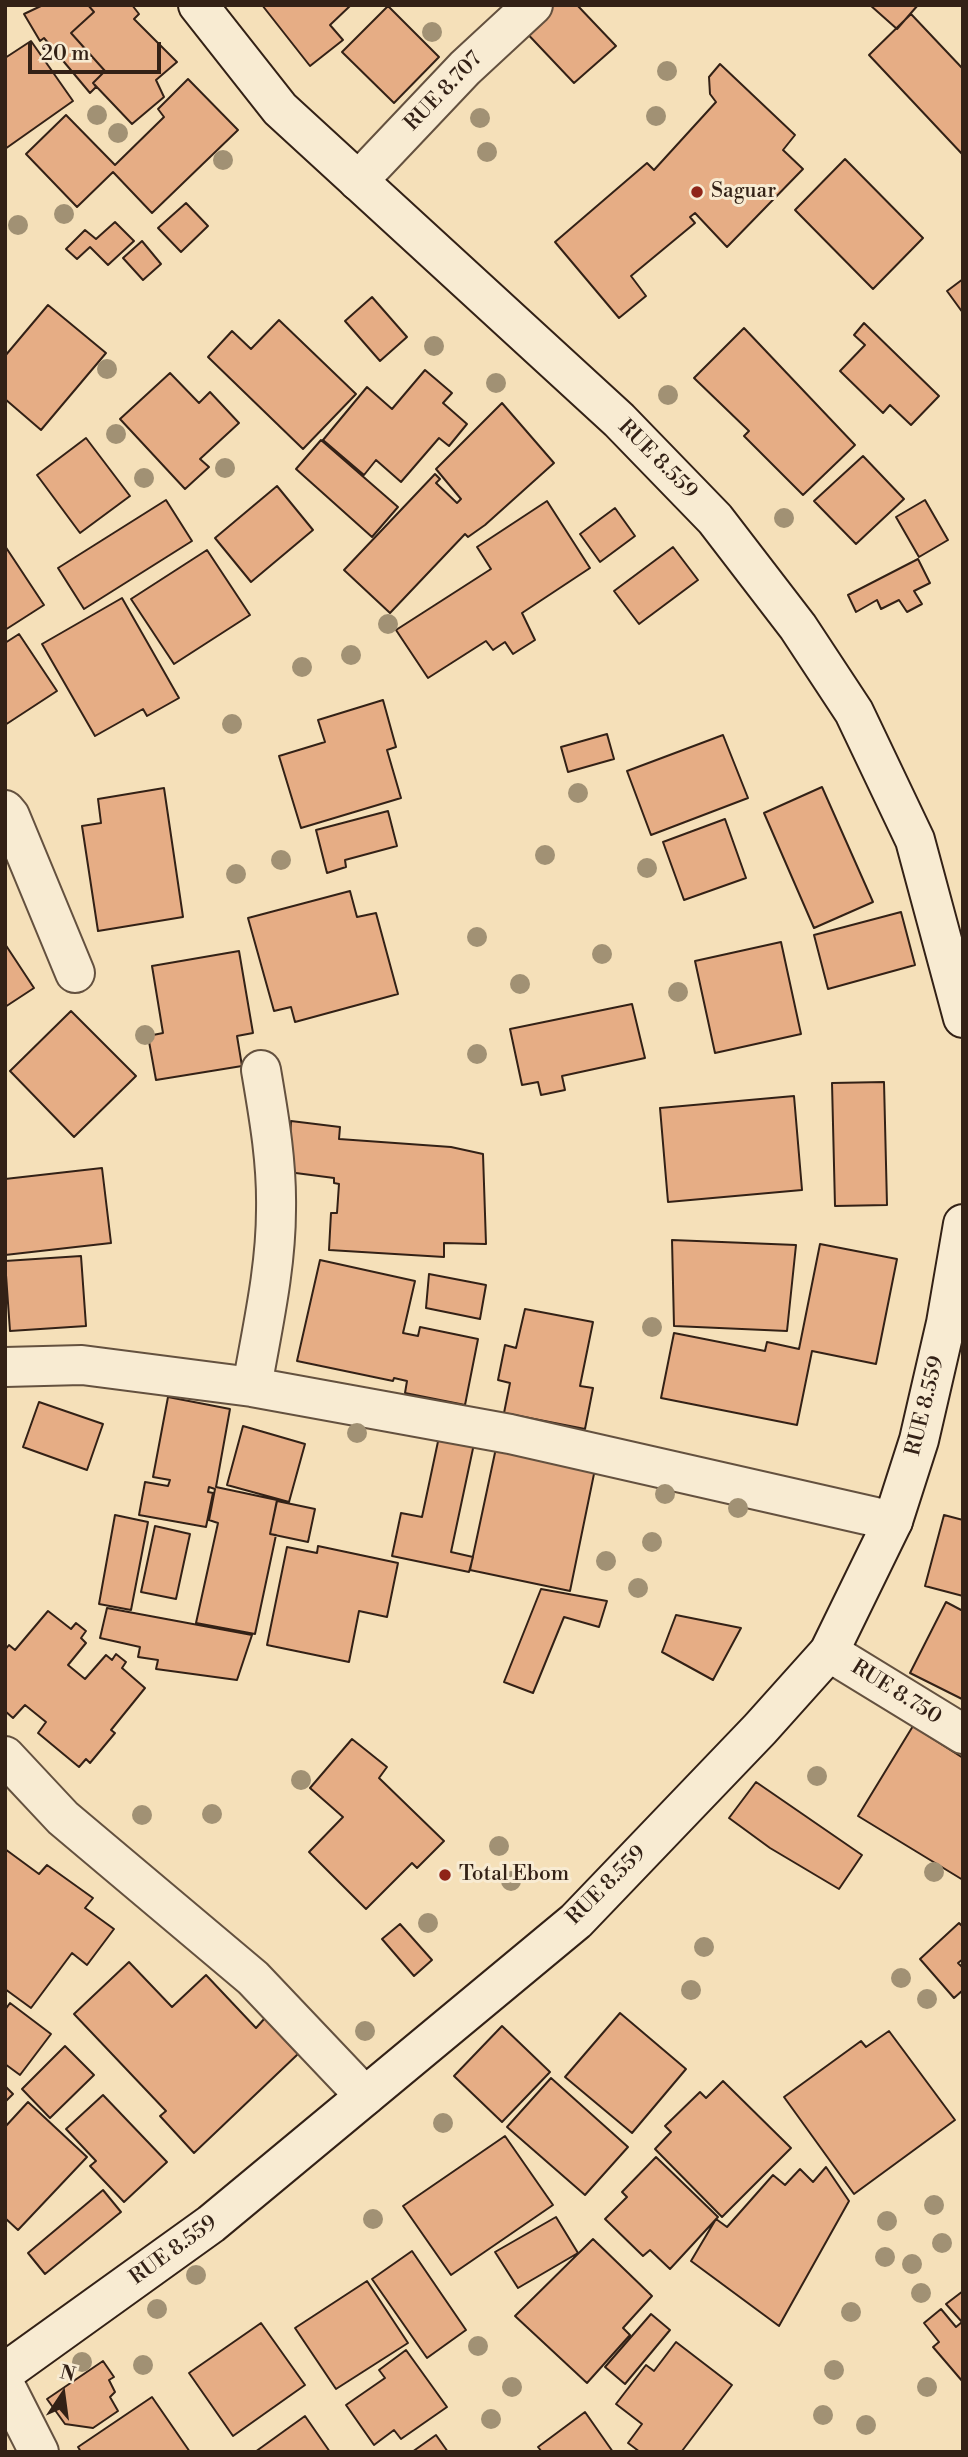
<!DOCTYPE html>
<html>
<head>
<meta charset="utf-8">
<style>
	body { margin:0 }
	#map { position:relative; width:968px; height:2457px; overflow:hidden; background:#f5e0b9; font-family:"Libre Bodoni",serif }
	canvas { display:block }
	.frame { position:absolute; inset:0; border:7px solid #332116; pointer-events:none }
	.north { position:absolute; left:28px; top:2359px; width:70px; height:70px; -webkit-text-stroke:5px #f8ebd2; paint-order:stroke; rotate:13deg; font-size:19px; font-weight:700; line-height:28px; text-align:center; color:#332116 }
	.north::after { content:''; display:block; margin:auto; width:24px; height:32px; background:#332116; clip-path:polygon(50% 0,100% 100%,50% 72%,0 100%) }
	.scale { position:absolute; left:28px; top:42px; width:133px; height:32px; box-sizing:border-box; border:4px solid #332116; border-top:0; padding-left:9px; font-size:21px; line-height:24px; white-space:nowrap; color:#332116; -webkit-text-stroke:5px #f8ebd2; paint-order:stroke }
</style>
</head>
<body>
<div id="map">
<canvas width="968" height="2457"></canvas>
<div class="frame"></div>
<div class="north">N</div>
<div class="scale">20 m</div>
</div>
<script>
const ctx = document.querySelector('canvas').getContext('2d');
ctx.lineJoin = 'round';
function paint(path, color) { ctx.fillStyle = color; ctx.fill(path, 'evenodd'); }
function trace(path, color, width, dash) { ctx.strokeStyle = color; ctx.lineWidth = width; ctx.lineCap = dash ? 'butt' : 'round'; ctx.setLineDash(dash || []); ctx.stroke(path); }
function drawText(font, color, halo, rows, align = 'center') {
  ctx.font = font + ' "Libre Bodoni",serif'; ctx.lineWidth = 6; ctx.setLineDash([]); ctx.textBaseline = 'middle'; ctx.strokeStyle = halo; ctx.fillStyle = color; for (const [text, x, y, turn = 0] of rows) {
    ctx.save(); ctx.translate(x, y); ctx.rotate((+turn || 0) * Math.PI / 180); ctx.textAlign = isNaN(turn) ? turn : align; if (halo) ctx.strokeText(text, 0, 0); ctx.fillText(text, 0, 0); ctx.restore();
  }
}
const building = new Path2D(`
	M43,5H88L94,12L71,33L105,71L93,83L96,87L90,93L44,38L40,41L24,14Z
	M88,5H132L139,14L134,19L177,62L156,80L164,97L132,124L93,83L105,71L71,33L94,12Z
	M262,5H351L330,25L343,40L310,66Z
	M549,5H577L616,46L574,83L520,26Z
	M870,5H918L897,29Z
	M388,6L439,57L394,103L342,52Z
	M911,14L963,69V155L869,55Z
	M31,41L73,101L5,149V58Z
	M720,64L795,135L783,150L803,169L727,247L695,213L690,217L695,223L631,276L646,296L619,318L555,242L647,163L654,170L716,102L710,94L709,77Z
	M188,79L238,130L152,213L113,172L77,207L26,154L66,115L115,165L164,117L158,109Z
	M845,159L923,238L873,289L795,210Z
	M186,203L208,226L181,252L158,228Z
	M115,222L134,241L108,265L90,247L77,259L66,249L85,230L96,239Z
	M142,241L161,264L143,280L123,258Z
	M963,279V313L947,291Z
	M372,297L407,337L380,361L345,321Z
	M48,305L106,353L41,430L5,399V356Z
	M279,320L356,394L303,449L208,357L232,331L251,349Z
	M864,323L939,396L911,425L890,405L883,413L840,371L865,345L854,335Z
	M744,328L855,445L803,495L744,436L749,431L694,378Z
	M425,370L452,393L443,403L467,424L449,446L439,438L401,482L376,460L364,475L323,440L367,387L392,409Z
	M170,373L199,403L210,392L239,423L200,459L209,467L185,489L120,419Z
	M502,403L554,463L485,525L468,537L465,534L390,613L344,570L435,474L440,479L436,483L457,503L461,499L436,469Z
	M86,438L130,496L80,533L37,475Z
	M321,440L398,507L372,537L296,469Z
	M863,456L904,499L856,544L814,501Z
	M277,486L313,530L251,582L215,538Z
	M166,500L192,541L84,609L58,568Z
	M925,500L948,540L919,557L896,517Z
	M547,501L590,568L522,613L535,640L513,654L505,642L493,650L486,641L428,678L396,630L491,569L477,547Z
	M615,508L635,536L600,562L580,534Z
	M5,546L44,605L5,630Z
	M673,547L698,580L639,624L614,591Z
	M207,550L250,615L174,664L131,599Z
	M918,559L930,583L914,591L922,604L907,612L899,600L881,609L877,600L856,612L848,595Z
	M122,598L179,698L147,716L143,709L95,736L42,644Z
	M19,634L57,691L5,725V643Z
	M383,700L396,747L387,750L401,798L301,828L279,756L325,742L318,720Z
	M607,734L614,759L568,772L561,747Z
	M723,735L748,798L651,835L627,771Z
	M822,787L873,902L814,928L764,813Z
	M164,788L183,917L98,931L82,826L101,823L98,799Z
	M388,811L397,846L345,860L346,867L327,873L316,830Z
	M725,819L746,878L684,900L663,842Z
	M350,891L357,917L376,913L398,994L295,1022L291,1007L274,1011L248,918Z
	M901,912L915,965L828,989L814,935Z
	M781,942L801,1034L715,1053L695,961Z
	M5,944L34,988L5,1007Z
	M239,951L253,1033L237,1036L242,1066L156,1080L148,1036L163,1033L152,966Z
	M632,1004L645,1058L562,1076L565,1090L541,1095L538,1082L522,1085L510,1029Z
	M71,1011L136,1076L74,1137L10,1071Z
	M884,1082L887,1205L835,1206L832,1083Z
	M794,1096L802,1190L668,1202L660,1108Z
	M291,1121L340,1127L339,1139L451,1147L483,1154L486,1244L444,1243V1257L329,1250L331,1213H337L339,1184L334,1183V1178L288,1172Z
	M102,1168L111,1243L5,1255V1179Z
	M672,1240L796,1245L787,1331L674,1326Z
	M820,1244L897,1259L876,1364L812,1351L797,1425L661,1398L674,1333L765,1351L767,1342L799,1349Z
	M81,1256L86,1326L10,1331L5,1261Z
	M320,1260L415,1281L403,1333L418,1336L420,1327L478,1339L465,1405L405,1393L407,1381L394,1378L393,1381L297,1361Z
	M429,1274L486,1285L480,1319L426,1308Z
	M525,1309L593,1322L580,1386L593,1388L585,1429L504,1413L510,1383L498,1380L505,1345L516,1348Z
	M168,1397L230,1409L216,1487L277,1500L270,1534L276,1535L255,1634L196,1623L218,1523L209,1520L215,1489L209,1487L208,1492L213,1493L206,1527L139,1515L145,1482L168,1486L170,1480L153,1477Z
	M39,1402L103,1424L87,1470L23,1447Z
	M243,1426L305,1444L289,1502L227,1485Z
	M440,1432L475,1439L451,1552L473,1557L469,1572L392,1556L401,1513L422,1517Z
	M496,1448L595,1469L570,1591L470,1570Z
	M277,1501L315,1509L308,1542L270,1534Z
	M115,1515L148,1522L131,1610L99,1604Z
	M944,1515L963,1520V1596L925,1586Z
	M155,1526L190,1534L176,1599L141,1592Z
	M318,1546L398,1563L387,1617L359,1611L349,1662L267,1645L287,1547L317,1553Z
	M541,1589L607,1601L599,1627L564,1617L533,1693L504,1682Z
	M946,1602L963,1611L962,1699L910,1673Z
	M107,1608L252,1635L237,1680L156,1669L158,1660L138,1657L140,1647L100,1638Z
	M48,1611L71,1629L76,1623L86,1631L81,1638L86,1643L68,1665L85,1679L106,1655L112,1660L116,1654L126,1662L122,1668L145,1688L111,1730L115,1733L90,1763L86,1759L79,1767L38,1733L46,1722L25,1705L13,1718L5,1711V1650L9,1645L15,1650Z
	M676,1615L741,1628L713,1680L662,1652Z
	M913,1726L963,1758V1880L858,1816Z
	M352,1739L387,1767L379,1778L444,1841L417,1868L412,1863L366,1909L309,1852L343,1817L310,1788Z
	M756,1782L862,1855L839,1889L770,1848L729,1818Z
	M5,1849L39,1874L47,1865L93,1898L85,1908L114,1929L87,1965L72,1953L31,2008L5,1989Z
	M959,1923L963,1927V1959L958,1963L963,1968V1990L954,1998L920,1959Z
	M400,1924L432,1960L414,1976L382,1939Z
	M129,1962L172,2007L206,1975L256,2028L265,2018L298,2054L194,2153L160,2116L166,2111L74,2014Z
	M10,2003L51,2034L20,2075L5,2064V2010Z
	M620,2013L686,2069L632,2133L565,2077Z
	M502,2026L550,2072L502,2122L454,2076Z
	M889,2031L955,2120L854,2194L784,2097L861,2041L866,2047Z
	M65,2046L94,2075L50,2118L22,2089Z
	M551,2078L628,2147L585,2195L507,2127Z
	M723,2081L791,2148L722,2217L655,2149L671,2132L665,2126L700,2092L706,2098Z
	M5,2086L13,2094L5,2102Z
	M103,2095L167,2162L124,2202L90,2166L96,2161L66,2129Z
	M28,2102L87,2157L18,2230L5,2218V2127Z
	M505,2136L553,2205L451,2275L403,2206Z
	M656,2157L718,2217L670,2269L650,2250L643,2256L605,2219L627,2197L622,2192Z
	M826,2167L849,2201L779,2326L691,2261L716,2219L727,2227L773,2175L785,2185L800,2169L813,2182Z
	M103,2190L121,2212L45,2274L28,2253Z
	M556,2217L578,2253L518,2288L495,2252Z
	M593,2239L652,2296L623,2328L630,2335L587,2383L515,2316Z
	M412,2251L466,2330L427,2358L372,2279Z
	M367,2281L408,2343L336,2389L295,2328Z
	M963,2291V2382L933,2347L939,2342L924,2323L941,2309L956,2327L962,2322L946,2304Z
	M651,2314L670,2330L625,2384L605,2367Z
	M261,2323L305,2385L233,2436L189,2373Z
	M676,2342L732,2385L682,2451L683,2452H640L628,2443L642,2424L616,2404L646,2365L654,2371Z
	M406,2350L447,2407L401,2439L394,2430L374,2445L346,2405L385,2378L379,2370Z
	M103,2361L114,2377L109,2380L115,2392L110,2397L118,2411L93,2428L65,2424L47,2399Z
	M152,2397L190,2452H81L78,2447Z
	M585,2412L613,2452H542L538,2447Z
	M305,2416L330,2452H255Z
	M436,2435L448,2452H412Z`);
const minor = new Path2D(`
	M358,181L465,68L533,5
	M5,810L10,816L75,973
	M5,1367L82,1365L252,1387L510,1434L893,1521
	M252,1387C262,1329 276,1269 276,1210C277,1162 269,1117 261,1070
	M829,1652L963,1734
	M5,1756L63,1818L253,1978L365,2096
	M5,2385L39,2452`);
const secondary = new Path2D(`
	M198,5L280,109L619,420L715,519L798,627L854,712L915,840L963,1018
	M5,2372L211,2224L576,1921L760,1729L829,1652L893,1521L919,1440L946,1323L963,1224`);
const trees = [
	[432,32],
	[667,71],
	[97,115],
	[656,116],
	[480,118],
	[118,133],
	[487,152],
	[223,160],
	[64,214],
	[18,225],
	[434,346],
	[107,369],
	[496,383],
	[668,395],
	[116,434],
	[225,468],
	[144,478],
	[784,518],
	[388,624],
	[351,655],
	[302,667],
	[232,724],
	[578,793],
	[545,855],
	[281,860],
	[647,868],
	[236,874],
	[477,937],
	[602,954],
	[520,984],
	[678,992],
	[145,1035],
	[477,1054],
	[652,1327],
	[357,1433],
	[665,1494],
	[738,1508],
	[652,1542],
	[606,1561],
	[638,1588],
	[817,1776],
	[301,1780],
	[212,1814],
	[142,1815],
	[499,1846],
	[934,1872],
	[511,1881],
	[428,1923],
	[704,1947],
	[901,1978],
	[691,1990],
	[927,1999],
	[365,2031],
	[443,2123],
	[934,2205],
	[373,2219],
	[887,2221],
	[942,2243],
	[885,2257],
	[912,2264],
	[196,2275],
	[921,2293],
	[157,2309],
	[851,2312],
	[478,2346],
	[82,2362],
	[143,2365],
	[834,2370],
	[512,2387],
	[927,2387],
	[823,2415],
	[491,2419],
	[866,2425]
];
const markers = [
	[697,192,7,"#8f2418"],
	[445,1875,7,"#8f2418"]
];
const streetNames = [
	["RUE 8.707",444,92,-46],
	["RUE 8.559",657,460,45],
	["RUE 8.559",926,1406,-76],
	["RUE 8.750",896,1693,32],
	["RUE 8.559",607,1886,-45],
	["RUE 8.559",174,2251,-36]
];
const poiNames = [
	["Saguar",711,192],
	["Total Ebom",459,1875]
];
paint(building, '#e6ad85');
trace(building, '#332116', 2);
trace(minor, '#64513f', 42);
trace(secondary, '#332116', 42);
trace(minor, '#f8ebd2', 38);
trace(secondary, '#f8ebd2', 38);
ctx.fillStyle = '#a19174';
for (const [x, y] of trees) { ctx.beginPath(); ctx.arc(x, y, 10, 0, 2 * Math.PI); ctx.fill(); }
for (const [x, y, r, color] of markers) { const dot = new Path2D(); dot.arc(x, y, r, 0, 2 * Math.PI); ctx.fillStyle = color; ctx.fill(dot); trace(dot, '#f8ebd2', 2.5); }
drawText('21px', '#332116', '#f8ebd2', streetNames);
drawText('21px', '#332116', '#f8ebd2', poiNames, 'left');
</script>
</body>
</html>
